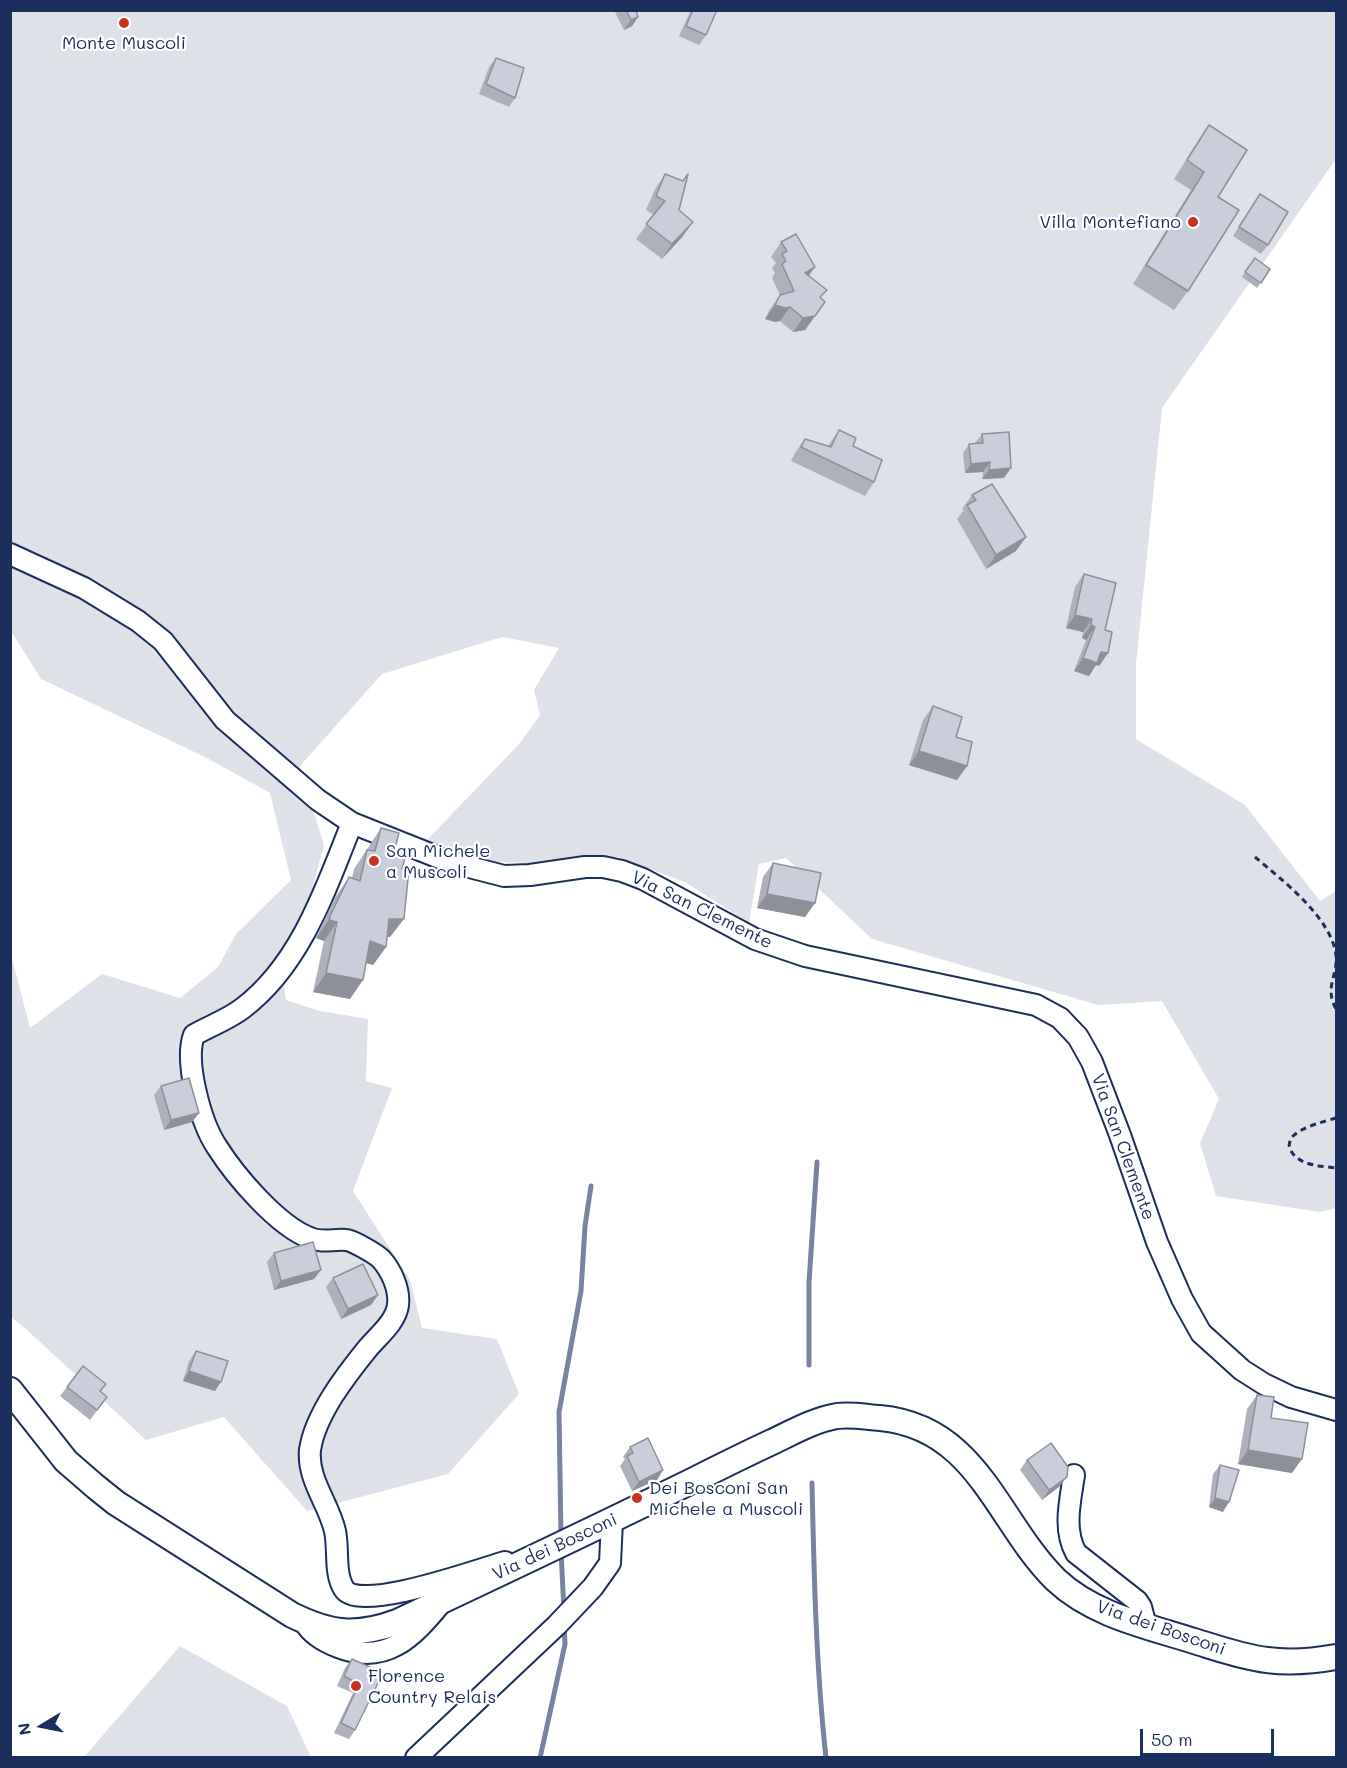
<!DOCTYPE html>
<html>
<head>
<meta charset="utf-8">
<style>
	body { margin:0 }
	#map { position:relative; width:1347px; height:1768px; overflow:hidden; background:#fff; font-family:Mali,sans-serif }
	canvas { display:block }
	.frame { position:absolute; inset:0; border:12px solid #1b2f5e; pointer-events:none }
	.north { position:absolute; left:12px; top:1696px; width:60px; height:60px; -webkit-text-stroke:4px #fff; paint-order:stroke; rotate:260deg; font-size:16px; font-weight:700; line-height:24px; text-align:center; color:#1b2f5e }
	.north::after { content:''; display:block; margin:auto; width:21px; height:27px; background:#1b2f5e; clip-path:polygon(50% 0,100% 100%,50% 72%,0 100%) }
	.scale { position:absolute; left:1140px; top:1729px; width:134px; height:27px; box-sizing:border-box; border:3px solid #1b2f5e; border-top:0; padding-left:8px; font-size:18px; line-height:21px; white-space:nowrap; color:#1b2f5e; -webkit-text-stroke:4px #fff; paint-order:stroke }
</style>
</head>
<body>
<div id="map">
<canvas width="1347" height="1768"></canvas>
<div class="frame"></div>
<div class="north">N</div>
<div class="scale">50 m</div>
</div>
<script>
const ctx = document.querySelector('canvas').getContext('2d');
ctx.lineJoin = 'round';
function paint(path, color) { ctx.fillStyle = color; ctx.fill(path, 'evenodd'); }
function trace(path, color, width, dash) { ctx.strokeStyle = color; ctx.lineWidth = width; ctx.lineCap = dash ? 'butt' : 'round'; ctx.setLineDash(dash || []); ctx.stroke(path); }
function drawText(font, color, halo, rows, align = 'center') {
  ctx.font = font + ' Mali,sans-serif'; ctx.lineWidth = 4.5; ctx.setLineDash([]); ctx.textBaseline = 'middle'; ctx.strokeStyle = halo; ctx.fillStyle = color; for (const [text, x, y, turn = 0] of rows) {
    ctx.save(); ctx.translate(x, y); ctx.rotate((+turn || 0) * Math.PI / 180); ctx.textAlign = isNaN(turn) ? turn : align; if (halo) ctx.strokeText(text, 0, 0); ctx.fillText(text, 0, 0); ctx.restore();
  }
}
const green = new Path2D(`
	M11,11H1336V159L1162,408L1136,664V739L1245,805L1320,901L1336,891V1208L1320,1212L1216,1196L1200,1143L1219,1099L1162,1001L1098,1005L872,939L786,858L759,864L749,923L685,882L618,857L536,863L495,862L427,840L520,743L540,715L534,690L559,648L502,637L382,674L300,766L324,845L309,900L280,959L286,1000L320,1011L368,1019L366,1081L392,1088L353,1191L410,1280L422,1328L497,1339L519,1394L448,1474L307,1511L224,1417L146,1440L27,1330L11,1317L10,951L30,1028L102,974L180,998L218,967L236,934L291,880L270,793L207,758L41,679L11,631Z
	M180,1646L287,1706L311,1757H84Z`);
const stream = new Path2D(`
	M809,1365V1282L817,1162
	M812,1483C814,1575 816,1666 826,1758
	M561,1536L559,1412L581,1291L585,1226L591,1186
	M561,1551L564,1611
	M540,1758L565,1644L564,1626`);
const path = new Path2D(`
	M1255,857C1282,880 1331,917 1336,955C1338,976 1324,987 1336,1009
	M1336,1118C1323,1122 1304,1126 1293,1136C1290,1140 1288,1145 1290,1149C1298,1166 1321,1166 1336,1168`);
const minor = new Path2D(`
	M10,554L84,588L138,621L163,641L225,720L318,800L352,823L450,862L504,876L530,875L585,867H603L622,871L643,879L755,939L805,956L1036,1005L1060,1018L1078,1037L1092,1062L1120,1135L1157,1242L1182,1299L1201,1333L1242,1370L1264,1384L1291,1397L1336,1410
	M352,823C326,888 301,964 243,1008C229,1019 210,1026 194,1035C184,1062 201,1123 217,1147C236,1177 278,1226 310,1238C322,1243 333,1239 346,1240C352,1240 376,1254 381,1259C391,1270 400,1289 398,1305C396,1322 378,1336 368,1348C346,1375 315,1415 310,1450C307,1479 329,1504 335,1531C339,1550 334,1573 344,1589C359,1613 480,1569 505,1562
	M1074,1475C1070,1502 1063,1529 1076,1553L1137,1601L1141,1607L1146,1626
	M305,1623C312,1635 325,1642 338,1647C386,1666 413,1637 441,1603
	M416,1758L557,1625L593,1587L610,1563L612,1521`);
const major = new Path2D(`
	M10,1390L66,1461L96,1487L116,1503L292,1615C331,1634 356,1637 397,1622C497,1575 596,1528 694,1480C720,1467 746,1454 772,1442C793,1432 814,1420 837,1416C851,1414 866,1417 880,1418C978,1427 997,1522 1056,1580C1093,1615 1147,1626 1194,1641C1217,1648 1242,1657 1267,1660C1290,1663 1314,1661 1336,1657`);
const wall = new Path2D(`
	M614,10H636L638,17L632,26L624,30Z
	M691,10H717L706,35L699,45L679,36Z
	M496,58L515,98L509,107L479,94L489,67Z
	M1209,125L1218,197L1188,291L1174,310L1133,284L1191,190L1174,179L1196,144Z
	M665,174L679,210L683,236L662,259L636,239L654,215L646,210L655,189Z
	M1260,194L1268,245L1261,254L1233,236Z
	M781,242L809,276L821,298L825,302L805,330L793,332L780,321L775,322L765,319L770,309L780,295L772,278L775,273L772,268L776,263L771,257Z
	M1255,258L1270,269L1257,288L1242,277Z
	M839,430L853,446L874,482L865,496L791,461L795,453L805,439L828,446Z
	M982,434L1004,478L982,479L983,472L965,473L963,453L969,444L975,443Z
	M972,495L1016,551L986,569L957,519L964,510L962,509Z
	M1084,574L1105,630L1108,653L1099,666L1096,665L1089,676L1074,671L1086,640L1082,638L1083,632L1066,628L1075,587Z
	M933,706L967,766L957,780L909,765L923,720Z
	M381,828L402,869L390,937H387L386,947L373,965L366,963L350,999L313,992L324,941L316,938L317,935L336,896L349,877L352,878L354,869Z
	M773,863L815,903L805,917L757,908L763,877Z
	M161,1086L199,1113L192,1122L164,1130L154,1095Z
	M274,1253L314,1279L274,1290L267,1262Z
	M333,1278L378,1295L371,1305L341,1319L326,1287Z
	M196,1351L215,1391L183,1381L189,1361Z
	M106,1384L100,1392L107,1397L90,1420L60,1396L67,1387Z
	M1257,1395L1271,1418L1292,1473L1238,1464L1247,1409Z
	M630,1447L663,1470L657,1480L632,1491L620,1466L625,1459L623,1457Z
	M1027,1460L1060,1486L1042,1500L1020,1470Z
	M1220,1465L1223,1512L1209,1507L1213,1474Z
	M352,1659L383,1673L355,1730L349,1739L334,1733L353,1693L337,1686L345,1668Z`);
const shadedWall = new Path2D(`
	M638,17L632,26L624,30L631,20Z
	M693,222L683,236L662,259L672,244Z
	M815,267L805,281V273Z
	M775,305L790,307L780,321L775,322L765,319Z
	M815,316L805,330L793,332L803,318Z
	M990,462L983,472L965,473L971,464Z
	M1011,468L1004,478L982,479L989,470Z
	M1026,537L1016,551L986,569L996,555Z
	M1075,615L1092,619L1083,632L1066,628Z
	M1091,625L1095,627L1086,640L1082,638Z
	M1101,652L1108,653L1099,666L1096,665L1089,676L1074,671L1083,658Z
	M919,751L967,766L957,780L909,765Z
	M767,894L815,903L805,917L757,908Z
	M389,919H404L390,937H376Z
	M329,920L337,922L324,941L316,938Z
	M370,941L386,947L373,965L357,960Z
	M326,973L363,980L350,999L313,992Z
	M199,1113L192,1122L164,1130L171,1120Z
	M321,1270L314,1279L274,1290L281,1281Z
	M378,1295L371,1305L341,1319L348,1309Z
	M189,1371L221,1382L215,1391L183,1381Z
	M1248,1450L1302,1459L1292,1473L1238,1464Z
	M663,1470L657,1480L632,1491L639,1482Z
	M1067,1477L1060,1486L1042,1500L1049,1490Z
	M1215,1498L1229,1502L1223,1512L1209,1507Z`);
const building = new Path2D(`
	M626,10H636L638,17L631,20Z
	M693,10H717L706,35L686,26Z
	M496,58L524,68L515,98L486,84Z
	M1209,125L1247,150L1218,197L1239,210L1188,291L1146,265L1204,172L1187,160Z
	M665,174L683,181L688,174L679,210L693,222L672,244L646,224L665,201L656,196Z
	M1260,194L1288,212L1268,245L1239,227Z
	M796,234L815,267L805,273L827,290L820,297L825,302L815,316L803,318L790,307L785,308L775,305L780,295L794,291L782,264L786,261L782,254L787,251L781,242Z
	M1255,258L1270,269L1261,283L1245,272Z
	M839,430L856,438L853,446L882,460L874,482L801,447L805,439L831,447Z
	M1009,432L1011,468L989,470L990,462L971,464L969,444L983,443L982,434Z
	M992,484L1026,537L996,555L967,505L976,500L972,495Z
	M1084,574L1116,583L1105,630L1112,632L1108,653L1101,652L1097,663L1083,658L1095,627L1091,625L1092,619L1075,615Z
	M933,706L962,717L956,737L972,742L967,766L919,751Z
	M381,828L399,833L394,852L406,854L402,869H409L404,919H389L386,947L370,941L363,980L326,973L337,922L329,920L330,916L349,877L360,881L367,850L375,851Z
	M773,863L821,873L815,903L767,894Z
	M189,1078L199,1113L171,1120L161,1086Z
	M313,1242L321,1270L281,1281L274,1253Z
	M363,1264L378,1295L348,1309L333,1278Z
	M196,1351L228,1361L221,1382L189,1371Z
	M83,1366L106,1384L100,1391L107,1397L97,1410L67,1387Z
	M1257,1395L1274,1397L1271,1418L1308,1423L1302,1459L1248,1450Z
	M648,1438L663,1470L639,1482L627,1456L633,1453L630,1447Z
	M1051,1443L1068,1467L1067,1477L1049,1490L1027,1460Z
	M1220,1465L1239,1470L1229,1502L1215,1498Z
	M352,1659L383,1673L355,1730L341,1723L359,1684L344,1676Z`);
const markers = [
	[124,23,6,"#c8321e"],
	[1193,222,6,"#c8321e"],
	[374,861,6,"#c8321e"],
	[637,1498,6,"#c8321e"],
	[356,1686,6,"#c8321e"]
];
const poiNames = [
	["Monte Muscoli",124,43,"center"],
	["Villa Montefiano",1181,222,"right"],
	["San Michele",386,851],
	["a Muscoli",386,872],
	["Dei Bosconi San",649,1488],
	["Michele a Muscoli",649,1509],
	["Florence",368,1676],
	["Country Relais",368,1697]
];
const streetNames = [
	["Via San Clemente",702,910,26],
	["Via San Clemente",1123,1147,70],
	["Via dei Bosconi",555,1547,-25],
	["Via dei Bosconi",1161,1628,19]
];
paint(green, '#dee1e7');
trace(stream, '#77839f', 5);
trace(minor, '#1b2f5e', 24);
trace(major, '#1b2f5e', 28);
trace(path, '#1b2f5e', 3, [6, 4.5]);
trace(minor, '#fff', 20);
trace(major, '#fff', 24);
paint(wall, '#aeb1bb');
paint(shadedWall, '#8d9099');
paint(building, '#caceda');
trace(building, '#8d9099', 1.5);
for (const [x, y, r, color] of markers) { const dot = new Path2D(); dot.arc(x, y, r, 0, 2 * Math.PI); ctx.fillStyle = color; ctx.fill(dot); trace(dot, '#fff', 2); }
drawText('18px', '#1b2f5e', '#fff', poiNames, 'left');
drawText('18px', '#1b2f5e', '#fff', streetNames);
</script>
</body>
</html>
